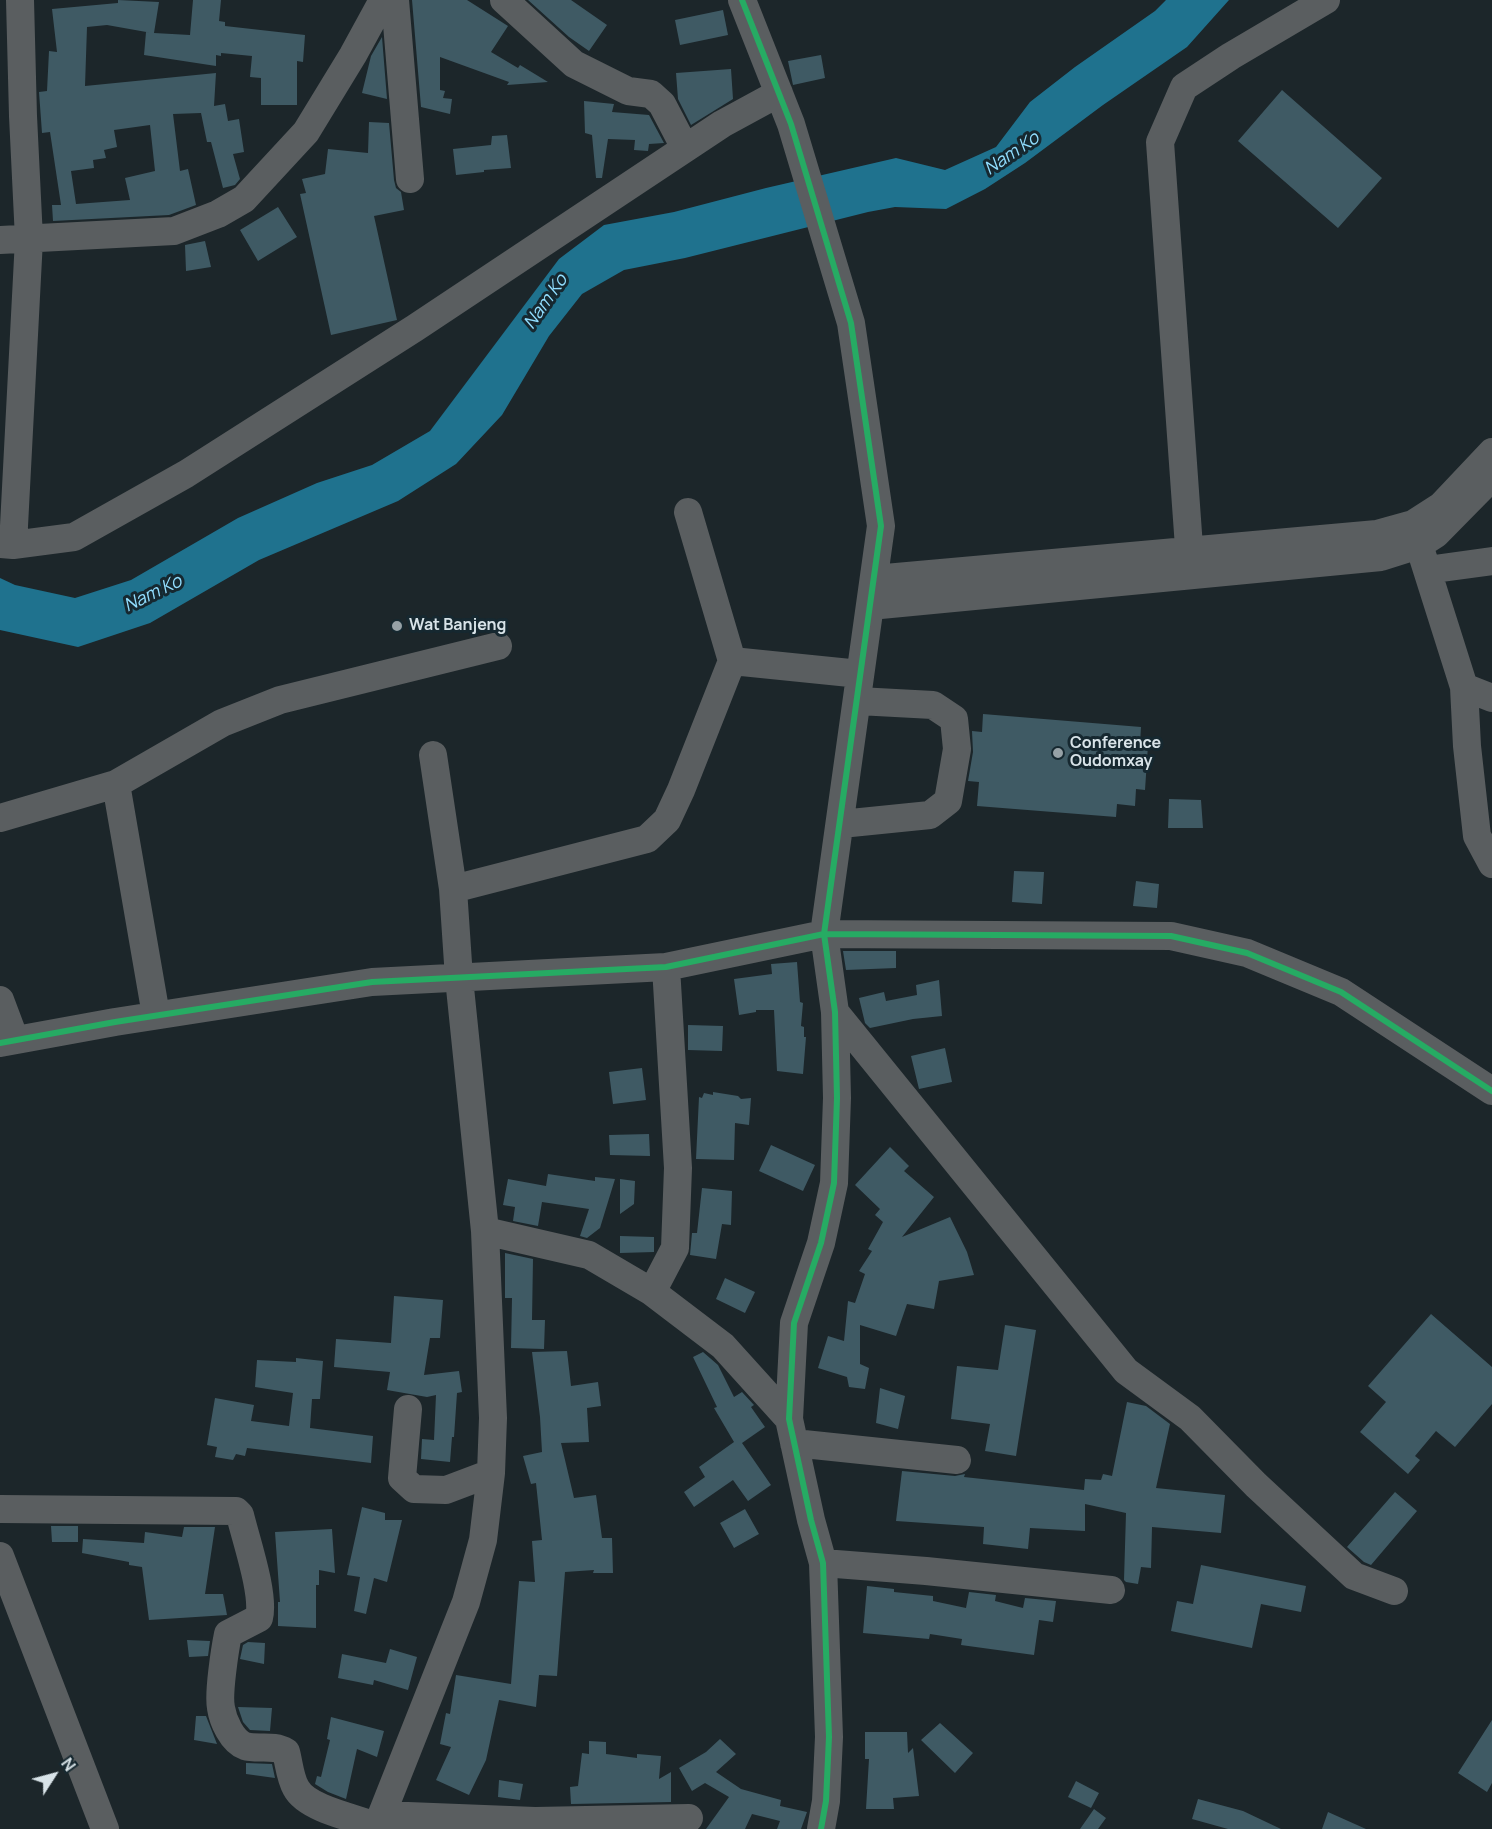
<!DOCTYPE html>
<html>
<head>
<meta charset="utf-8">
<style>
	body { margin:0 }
	#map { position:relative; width:1492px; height:1829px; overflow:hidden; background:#1c262a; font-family:Manrope,sans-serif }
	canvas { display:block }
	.north { position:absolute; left:24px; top:1745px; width:60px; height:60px; -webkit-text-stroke:4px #162830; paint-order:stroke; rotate:54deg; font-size:16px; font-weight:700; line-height:24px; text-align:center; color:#d8e3e8 }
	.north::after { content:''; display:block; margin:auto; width:21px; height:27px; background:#d8e3e8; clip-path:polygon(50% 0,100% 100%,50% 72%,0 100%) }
</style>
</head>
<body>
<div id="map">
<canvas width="1492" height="1829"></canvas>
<div class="north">N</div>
</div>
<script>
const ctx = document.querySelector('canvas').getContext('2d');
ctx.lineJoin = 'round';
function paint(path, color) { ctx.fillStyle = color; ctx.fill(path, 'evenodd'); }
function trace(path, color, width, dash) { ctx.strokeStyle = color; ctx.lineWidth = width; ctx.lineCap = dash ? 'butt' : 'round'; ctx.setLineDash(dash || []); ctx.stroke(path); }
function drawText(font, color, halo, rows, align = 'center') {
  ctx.font = font + ' Manrope,sans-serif'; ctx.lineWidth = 6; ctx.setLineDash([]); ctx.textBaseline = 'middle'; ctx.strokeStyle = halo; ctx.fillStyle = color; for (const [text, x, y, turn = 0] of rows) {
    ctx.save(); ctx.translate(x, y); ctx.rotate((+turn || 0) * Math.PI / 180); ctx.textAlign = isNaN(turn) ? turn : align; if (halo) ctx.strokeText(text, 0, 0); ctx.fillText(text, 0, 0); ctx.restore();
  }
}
const water = new Path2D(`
	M1166,0H1229L1187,47L1103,105L1025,163L985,189L946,209L895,207L868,212L685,258L624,270L582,294L549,336L502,415L456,464L398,501L259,560L150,623L78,647L0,630V578L15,585L75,598L131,580L238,518L317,483L372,465L430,431L559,259L604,225L674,212L766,188L896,158L945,170L996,147L1030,102L1075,67L1155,11Z`);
const building = new Path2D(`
	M118,0L159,2L154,33L190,35L193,0H221L219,21L225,22V26L305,35L303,62L297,61V105H261V78L250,77L252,56L221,53V56L216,55V66L144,55L146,32L152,33L107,25L87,27L85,86L216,73L214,106L225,104L228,121L239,119L244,152L233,154L240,179L235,185L223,188L211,142H207L201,113L173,114L180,171L188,169L196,205L169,215L53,221L52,205H61L50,132L42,133L39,92L47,91L49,51L57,52L52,9L118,3ZM150,125L155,171L125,178L130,200L76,204L71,171L94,168L93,160L106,158L104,150L117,147L114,130Z
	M412,0H467L508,26L491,52L518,68L520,65L548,82L507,85L509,82L440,57V90L445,91L443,98L452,99L450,114L421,107Z
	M528,0H571L607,25L589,51L569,37Z
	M723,10L728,35L680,45L675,20Z
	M382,37L387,99L362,93L371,56Z
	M821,55L825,78L793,85L788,61Z
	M731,69L733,99L691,125L678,99L676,73Z
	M1282,90L1382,178L1338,228L1238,141Z
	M584,101L614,104L612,112L649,115L664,143L649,144L648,151L634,150L635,140L608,139L602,178H596L592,135L585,133Z
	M369,122L389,123L394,180L396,188L401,192L404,210L374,216L397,320L331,335L300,194L306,193L302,179L325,174L328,149L368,153Z
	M507,135L511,168L484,170V172L456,175L453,149L491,145L492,136Z
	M278,207L297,237L258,261L240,230Z
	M205,241L211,267L186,271L185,245Z
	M983,714L1141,727L1140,744L1148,745L1145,790L1136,789L1135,806L1117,804L1116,817L977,806L979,782L968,781L973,752L972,731L982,732Z
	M1169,799L1201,800L1203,828H1168Z
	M1014,871L1044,872L1042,904L1012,902Z
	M1136,881L1159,884L1157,908L1133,906Z
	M843,951H896V968L846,970Z
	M797,962L800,1002L803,1003L801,1026L804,1027V1037H806L803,1074L777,1071L774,1010H756V1012L739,1015L734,979L772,974L771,964Z
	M939,980L942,1016L913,1019L870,1028L865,1023L859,998L884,992L886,1001L917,995L916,985Z
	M688,1025L723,1026L722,1051L688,1050Z
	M945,1048L952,1082L919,1089L911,1056Z
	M642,1068L646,1100L613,1104L609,1072Z
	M713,1092L738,1096L741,1099L751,1098L749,1125L735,1123L734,1160L696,1159L699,1097L702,1098L704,1093L713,1095Z
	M649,1134L650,1156L610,1155L609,1135Z
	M771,1145L815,1165L803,1191L759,1171Z
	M890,1147L909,1166L904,1171L934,1197L902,1237L950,1217L967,1252L974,1275L939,1281L934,1309L907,1304L896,1336L860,1325V1364L869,1368L865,1389L849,1387L847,1377L818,1368L828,1336L844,1341L848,1301L855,1303L865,1274L859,1271L872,1251L868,1249L883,1222L875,1215L880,1209L855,1185Z
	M548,1174L595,1181V1177L615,1179L600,1228L587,1238L580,1236L589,1209L542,1202L538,1226L513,1221L515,1207L503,1205L508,1179L546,1186Z
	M620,1179L635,1181L634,1204L620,1214Z
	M702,1188L732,1191L731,1225L722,1224L716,1259L690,1255L692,1233H697Z
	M620,1236L654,1237V1252L620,1253Z
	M505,1253L533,1259L532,1320H545L544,1349L511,1348L512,1298H505Z
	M725,1278L755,1292L745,1313L716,1299Z
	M394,1296L443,1300L440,1338H430L424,1375L459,1371L462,1392L457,1393L454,1437H452L450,1462L421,1459L422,1439L434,1440L436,1395L427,1397L387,1390L390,1372L334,1367L336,1339L391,1343Z
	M1431,1314L1492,1367V1404L1455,1447L1436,1431L1415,1456L1420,1460L1408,1474L1360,1432L1386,1402L1368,1386Z
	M1005,1325L1036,1330L1016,1456L985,1451L990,1424L951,1419L957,1366L998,1370Z
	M567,1351L571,1386L598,1382L601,1406L587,1408L589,1442L561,1443L574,1498L596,1495L602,1538H612L613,1573H593L594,1570L565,1572L557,1676L539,1675L536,1707L499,1700L486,1760L469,1795L436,1780L451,1747L440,1744L446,1713L450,1714L456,1675L511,1684L519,1581L535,1582L532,1541L542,1540L536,1483L531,1484L523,1456L542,1452L540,1417L532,1352Z
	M703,1352L718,1365L734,1397L742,1392L754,1405L751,1407L765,1427L742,1443L771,1485L748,1501L733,1480L694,1507L684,1492L705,1477L699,1467L734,1442L714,1408L717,1407L693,1357Z
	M296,1358L323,1361L320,1399H312L310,1428L373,1436L371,1463L247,1448L245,1456L236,1454L233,1460L215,1457L217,1447L207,1445L215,1398L254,1405L251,1421L289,1426L293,1393L255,1387L257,1360L296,1362Z
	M880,1388L905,1396L898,1429L876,1423Z
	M1127,1402L1146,1406L1170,1424L1156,1488L1225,1495L1221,1533L1152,1527L1151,1568L1141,1567L1138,1584L1126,1582L1124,1580L1126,1513L1085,1504V1531L1030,1528L1028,1549L983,1544L984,1527L896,1521L902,1471L955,1476L965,1474L964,1477L1084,1490L1085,1479L1101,1480L1103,1474L1112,1476Z
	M1395,1492L1417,1511L1371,1565L1364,1562L1347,1547Z
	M362,1507L385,1513V1520H402L387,1582L374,1578L366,1614L354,1611L360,1577L347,1575Z
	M745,1509L759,1534L734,1548L720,1523Z
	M51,1526H78V1542H52Z
	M184,1527H215L205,1594H223L227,1615L149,1620L142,1567L129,1565V1562L82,1553L83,1539L144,1543L145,1532L182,1537Z
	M332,1529L335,1573L319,1570V1585H316V1628L278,1626V1602H280L275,1532Z
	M1201,1565L1306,1586L1301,1612L1261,1604L1252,1648L1171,1631L1177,1601L1193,1604Z
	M867,1586L894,1589V1592L933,1596V1601L966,1608L969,1592L996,1595L995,1601L1023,1608L1025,1598L1056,1601L1053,1622L1039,1620L1034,1655L961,1645L962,1639L930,1634L929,1639L863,1633Z
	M187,1640L210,1641L208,1656L189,1657Z
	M248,1642L265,1643L264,1664L240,1659L243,1645Z
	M390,1649L417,1657L408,1690L374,1680L373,1685L338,1678L342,1654L386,1663Z
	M238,1707L272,1708L270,1731L250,1730L243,1722Z
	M196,1716H206L217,1744L194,1740Z
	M331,1717L384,1731L377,1757L357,1749L346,1799L328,1792L315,1784L317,1776L321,1777L330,1740L327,1739Z
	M1492,1720V1783L1487,1792L1458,1773Z
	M940,1723L973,1753L955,1773L921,1740Z
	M865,1732H907L908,1753L913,1748L919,1796L893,1798L894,1809H866L869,1759H865Z
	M720,1739L736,1754L716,1772L741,1789L781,1800L780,1806L807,1812L801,1829H777L780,1821L752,1814L745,1829H706L729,1797L705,1783L692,1791L679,1768L706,1752Z
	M589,1741L606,1742V1754L637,1758V1754L661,1756L659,1779L671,1772V1802L571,1804L570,1787L578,1786L582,1753L589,1754Z
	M246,1763L272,1764L275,1778L246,1774Z
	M499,1780L523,1784L520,1800L498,1797Z
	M1076,1781L1099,1793L1091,1808L1068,1797Z
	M1198,1799L1243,1811L1281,1829H1228L1192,1819Z
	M1094,1809L1106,1818L1098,1829H1080Z
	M1328,1812L1366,1829H1322Z`);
const minor = new Path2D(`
	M395,0L410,179
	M504,0L574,64L628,91L651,94L662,104L685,148
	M0,240L174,231L218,214L244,199L306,132L353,55L383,0
	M1414,529L1464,687L1467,746L1477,836L1492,864
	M0,544L13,545L74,537L186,474L415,328L722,124L779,93
	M13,545L29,239L23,116L20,0
	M1427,570L1492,561
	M1191,575L1160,142L1184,87L1231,56L1326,0
	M874,579L1377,534L1413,524L1441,506L1492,452
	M870,606L1381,557L1419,545L1436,534L1492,477
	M732,661L860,674
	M1464,687L1492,698
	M116,784L156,1015
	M0,818L116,784L222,723L280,700L498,646
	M841,824L930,815L948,801L957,749L954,719L933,705L858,701
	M453,889L647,839L667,820L681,790L732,661L688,512
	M0,1000L15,1040
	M835,1012L1126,1371L1190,1418L1256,1485L1354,1576L1394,1591
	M0,1043L115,1022L372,982L666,967L824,934L881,526L851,323L791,124L742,0
	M485,1231L589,1255L652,1292L723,1346L789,1419
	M652,1292L675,1248L678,1168L666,967
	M408,1409L402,1478L414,1489L446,1490L491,1473
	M794,1443L957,1460
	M0,1509L236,1511L240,1515C246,1540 265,1595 259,1618L228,1634C225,1649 218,1694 221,1708C223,1721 232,1741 245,1746C258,1750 273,1744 286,1752C289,1763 290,1778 296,1788C307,1809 355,1818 377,1826
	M0,1556L105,1829
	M823,1563L926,1571L1111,1590
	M382,1815L535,1821L689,1818
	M376,1829L466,1602L483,1540L491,1473L493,1418L485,1231L459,978L453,889L433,755
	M821,1829L826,1801L829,1737L823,1563L811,1520L789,1419L794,1323L821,1243L834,1183L837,1098L835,1012L824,934L1171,936L1247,953L1341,992L1492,1091`);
const cycleway = new Path2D(`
	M0,1043L115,1022L372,982L666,967L824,934L881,526L851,323L791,124L742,0
	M821,1829L826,1801L829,1737L823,1563L811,1520L789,1419L794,1323L821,1243L834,1183L837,1098L835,1012L824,934L1171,936L1247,953L1341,992L1492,1091`);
const markers = [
	[397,626,6,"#96a1a6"],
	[1058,753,6,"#96a1a6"]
];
const poiNames = [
	["Wat Banjeng",409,626],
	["Conference",1070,744],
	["Oudomxay",1070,762]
];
const waterNames = [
	["Nam Ko",1012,154,-34],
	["Nam Ko",546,302,-55],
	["Nam Ko",153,594,-26]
];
paint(water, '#1f728e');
paint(building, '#3f5a64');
trace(minor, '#5a5e60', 28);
trace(cycleway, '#26ab63', 6);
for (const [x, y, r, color] of markers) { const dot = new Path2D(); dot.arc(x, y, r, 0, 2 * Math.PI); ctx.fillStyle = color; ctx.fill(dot); trace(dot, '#162830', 2); }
drawText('bold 16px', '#d8e3e8', '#162830', poiNames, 'left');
drawText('italic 18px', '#91deff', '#162830', waterNames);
</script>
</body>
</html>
